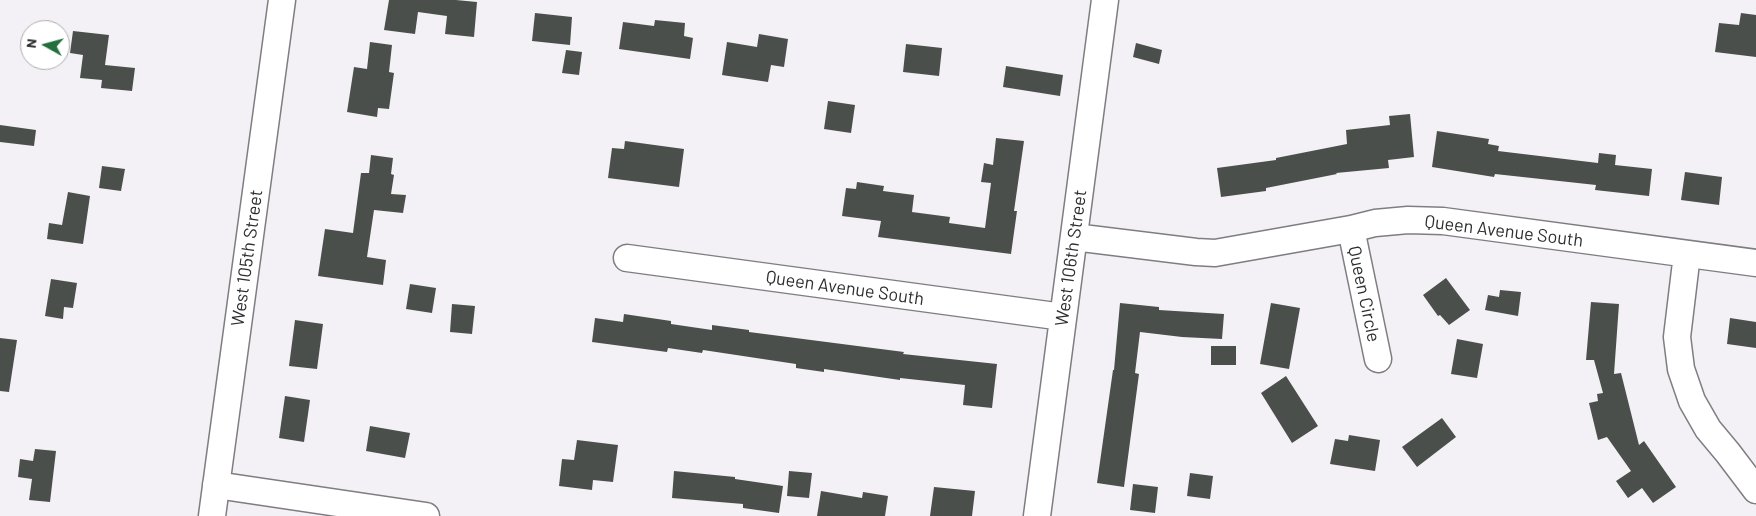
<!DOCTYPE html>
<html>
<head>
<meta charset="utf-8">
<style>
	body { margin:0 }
	#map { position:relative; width:1756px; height:516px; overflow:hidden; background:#f4f1f6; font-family:Barlow,sans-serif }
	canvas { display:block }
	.north { position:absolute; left:20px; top:20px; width:50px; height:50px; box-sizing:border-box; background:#fff; border:1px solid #ababac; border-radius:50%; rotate:277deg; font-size:14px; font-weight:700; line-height:20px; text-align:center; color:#2e2d2f }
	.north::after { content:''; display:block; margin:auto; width:18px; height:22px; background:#236f3d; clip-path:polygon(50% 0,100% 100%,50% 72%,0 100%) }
</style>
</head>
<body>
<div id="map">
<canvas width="1756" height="516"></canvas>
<div class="north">N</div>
</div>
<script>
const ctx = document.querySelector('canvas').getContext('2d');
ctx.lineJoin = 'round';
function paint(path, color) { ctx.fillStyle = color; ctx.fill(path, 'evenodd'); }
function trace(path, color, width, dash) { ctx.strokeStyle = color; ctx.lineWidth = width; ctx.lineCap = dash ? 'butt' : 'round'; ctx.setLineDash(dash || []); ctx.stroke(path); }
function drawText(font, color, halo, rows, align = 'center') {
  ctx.font = font + ' Barlow,sans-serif'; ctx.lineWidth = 5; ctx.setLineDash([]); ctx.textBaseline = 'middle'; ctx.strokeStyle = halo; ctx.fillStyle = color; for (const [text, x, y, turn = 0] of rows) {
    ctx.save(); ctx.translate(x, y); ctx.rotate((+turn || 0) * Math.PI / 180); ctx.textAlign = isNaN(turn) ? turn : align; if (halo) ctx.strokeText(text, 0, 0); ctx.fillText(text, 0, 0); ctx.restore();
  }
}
const building = new Path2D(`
	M389,0H456L477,2L474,37L445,34L447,16L418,12L415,34L384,30Z
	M535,13L572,17L570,45L532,41Z
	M1741,13L1756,15V57L1715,52L1719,23L1739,25Z
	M655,20L685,23L684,36L693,38L690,59L619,49L623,22L654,26Z
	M73,31L109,35L105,65L135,68L132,91L101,88L102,80L80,78L83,55L70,53Z
	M759,34L788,39L784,67L771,65L768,82L722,75L727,42L757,47Z
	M370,42L392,45L389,72L394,73L389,109L378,108L377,117L347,112L354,67L367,69Z
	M1136,43L1162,50L1159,64L1133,57Z
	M906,44L942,48L939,76L903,72Z
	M566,50L582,52L579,75L562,73Z
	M1006,66L1063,75L1060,96L1003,87Z
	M828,101L855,105L851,133L824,129Z
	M1410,114L1414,157L1388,160L1389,168L1336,173L1337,174L1266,188V191L1221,197L1217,168L1276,160V158L1347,144L1346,130L1390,125L1389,116Z
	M0,125L36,130L34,146L0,142Z
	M1437,131L1489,139L1488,144L1499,146L1498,151L1598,163L1599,153L1616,155L1615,165L1652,169L1649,196L1595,190L1596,185L1495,174L1494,177L1432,167Z
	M996,138L1024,141L1014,211H1017L1011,254L878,237L881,221L842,216L846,188L856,189L857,182L884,186L883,191L914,195L912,212L950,217L949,223L985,228L991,183L981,182L984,163L993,165Z
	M625,141L684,149L679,187L608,178L612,148L624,149Z
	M371,155L393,158L391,174L394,175L391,194L406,195L403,213L374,210L367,257L386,260L383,285L318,276L325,229L353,233L361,173H369Z
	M102,166L125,169L121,191L99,188Z
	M1685,172L1722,177L1719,205L1681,200Z
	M68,192L90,196L83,244L47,239L49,223L62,225Z
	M1446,278L1470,310L1449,325L1440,315L1438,316L1423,295Z
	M51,279L77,283L73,308L64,307L63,319L45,316Z
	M410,284L436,288L432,313L406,309Z
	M1500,290L1521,292L1518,316L1485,310L1488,295L1499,297Z
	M1591,302L1619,304L1614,374L1621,373L1639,445L1644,441L1676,487L1653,503L1642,488L1628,498L1616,481L1631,471L1607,437L1598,440L1589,403L1598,401L1597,394L1603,393L1594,360H1586Z
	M1120,303L1159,307V310L1224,314L1222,339L1182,337L1140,332L1135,373L1139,374L1124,487L1097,483L1113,370H1114Z
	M1271,303L1300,308L1289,369L1260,364Z
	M452,304L475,306L472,334L450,332Z
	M624,314L671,321V324L712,330V325L749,330V332L904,352L903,354L997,364L992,408L963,405L965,385L900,378V380L824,369V372L796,368V364L703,350L702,353L668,348L667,352L592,342L595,318L623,322Z
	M1730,318L1756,322V348L1727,344Z
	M295,320L323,324L317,369L289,366Z
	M0,338L17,340L9,392L0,391Z
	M1457,339L1483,344L1477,378L1451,374Z
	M1211,346H1236V365H1211Z
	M1286,376L1318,426L1292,443L1261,393Z
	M285,396L310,400L304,442L279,438Z
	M1442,418L1456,437L1417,467L1402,447Z
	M370,426L410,433L405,458L366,451Z
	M1349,435L1380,440L1375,471L1330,464L1335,439L1348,441Z
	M577,440L618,445L613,482L593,480L592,490L559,486L562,459L574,460Z
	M35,449L56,451L50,502L29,500L32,479L18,477L20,459L33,461Z
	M674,471L735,477V479L783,486L779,513L743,508V504L672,498Z
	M789,471L812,473L809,498L787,496Z
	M1190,473L1213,476L1210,499L1187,496Z
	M1133,484L1158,487L1155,513L1130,510Z
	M934,487L975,491L972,516H930Z
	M821,491L862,498L863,492L888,496L885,516H817Z`);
const minor = new Path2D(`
	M1351,229L1378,359
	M1074,237L1196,252L1215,253L1351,229L1375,223L1408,220L1443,221L1756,263
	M1687,254L1677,337L1681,369L1692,401L1708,429L1728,453L1756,490
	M627,258L1063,317
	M216,485L426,516
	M212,516L282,0
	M1037,516L1105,0`);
const streetNames = [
	["Queen Avenue South",1504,231,7],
	["West 105th Street",247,258,-82],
	["West 106th Street",1071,258,-82],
	["Queen Avenue South",845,288,8],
	["Queen Circle",1364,294,78]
];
paint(building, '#4b4f4b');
trace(minor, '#807d82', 29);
trace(minor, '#fff', 26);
drawText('18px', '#2e2d2f', '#fff', streetNames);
</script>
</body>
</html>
